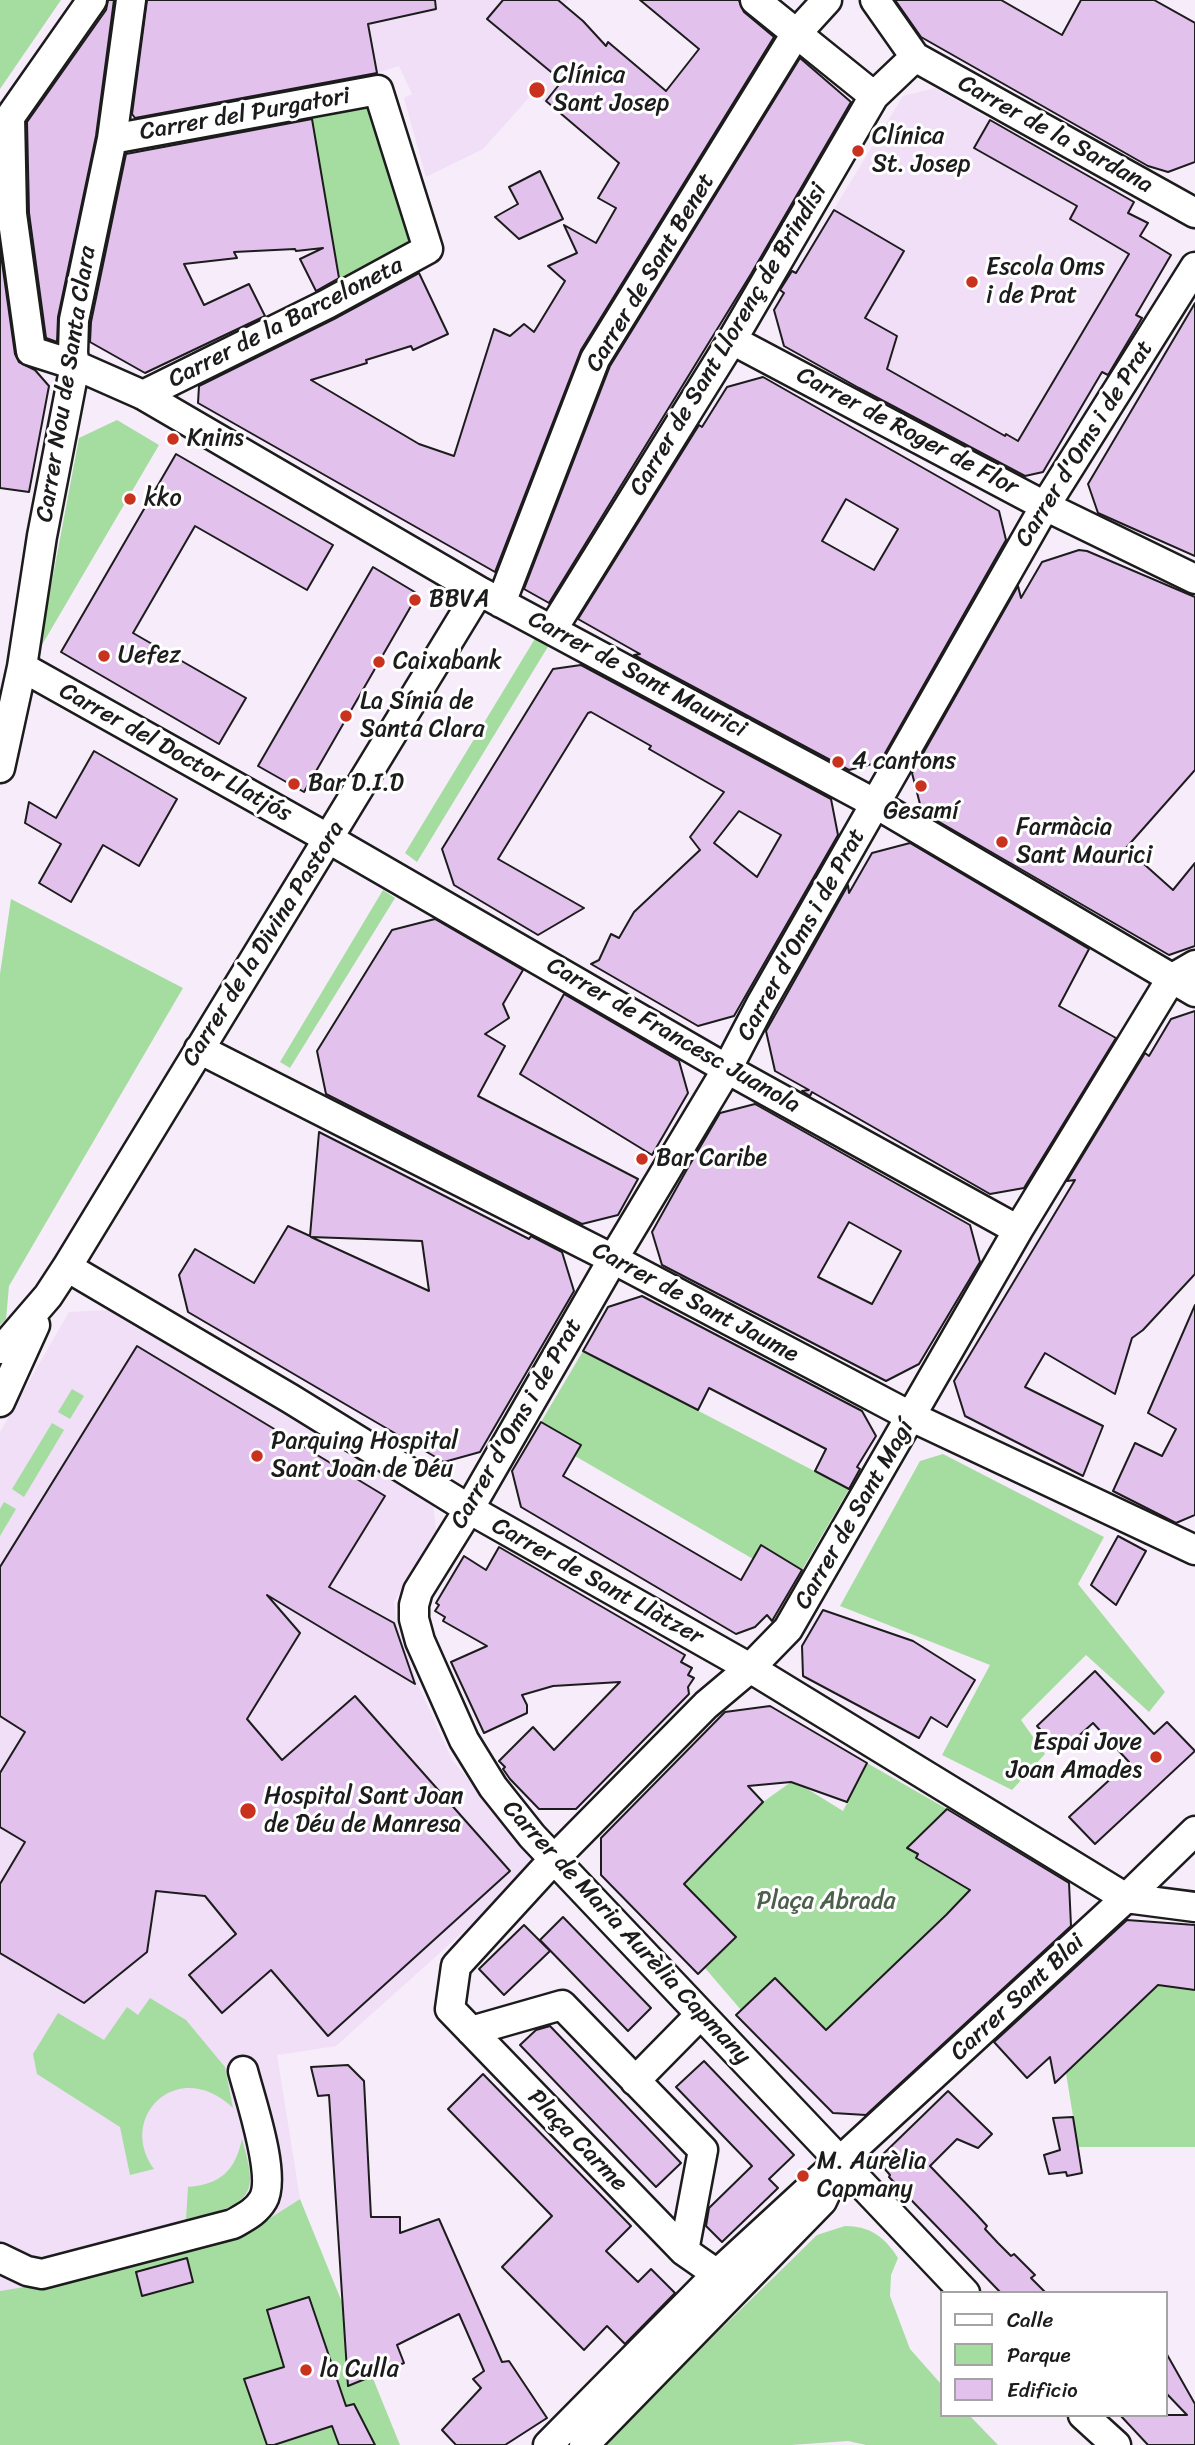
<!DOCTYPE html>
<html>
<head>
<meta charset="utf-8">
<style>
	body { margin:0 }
	#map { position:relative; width:1195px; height:2445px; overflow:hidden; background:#f6ecfa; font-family:Sriracha,sans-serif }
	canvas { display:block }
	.legend { position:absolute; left:940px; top:2291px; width:228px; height:126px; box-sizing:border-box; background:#fff; border:2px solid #a4a4a4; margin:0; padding:9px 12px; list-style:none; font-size:21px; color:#1c1c1c }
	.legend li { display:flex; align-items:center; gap:14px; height:35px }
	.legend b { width:35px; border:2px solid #a4a4a4 }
</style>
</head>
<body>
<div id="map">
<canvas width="1195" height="2445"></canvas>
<ul class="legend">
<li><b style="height:9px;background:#fff"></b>Calle</li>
<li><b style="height:19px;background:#a5dda1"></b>Parque</li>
<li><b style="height:19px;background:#e2c1ed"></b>Edificio</li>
</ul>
</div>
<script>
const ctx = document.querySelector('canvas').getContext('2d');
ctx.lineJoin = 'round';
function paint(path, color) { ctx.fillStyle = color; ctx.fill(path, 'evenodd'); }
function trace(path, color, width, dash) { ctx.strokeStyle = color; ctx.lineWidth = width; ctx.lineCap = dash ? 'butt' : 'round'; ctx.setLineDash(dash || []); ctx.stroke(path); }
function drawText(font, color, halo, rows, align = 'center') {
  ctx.font = font + ' Sriracha,sans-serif'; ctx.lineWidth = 6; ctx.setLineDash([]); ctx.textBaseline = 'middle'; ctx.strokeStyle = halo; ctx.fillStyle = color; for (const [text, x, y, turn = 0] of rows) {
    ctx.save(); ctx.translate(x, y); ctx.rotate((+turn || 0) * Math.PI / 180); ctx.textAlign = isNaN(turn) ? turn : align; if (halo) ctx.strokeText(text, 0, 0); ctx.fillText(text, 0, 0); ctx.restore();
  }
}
const built = new Path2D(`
	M410,0H568L564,5L583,21L605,45L608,42L666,92L611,157L569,121L572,117L564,111L562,115L533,93L483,149L426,177L404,98L412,94L399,66L377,73L368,24Z
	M935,88L1134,202L1128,213L1148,223L1140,236L1171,255L1136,314L1142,318L1109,375L1102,372L1043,472L1017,479L784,346L773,309L903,96Z
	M109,1310L433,1503L436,1531L394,1602L397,1625L419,1687L452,1760L540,1863L336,2046L277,2055L300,2199L253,2229L72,2279L0,2291V1432L69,1312Z`);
const green = new Path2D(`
	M0,0H61L0,89Z
	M369,108L412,244L344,288L330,259L335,258L312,117Z
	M117,420L159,445L39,650L79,438Z
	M539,632L552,640L417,862L405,853Z
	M383,890L395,898L290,1068L280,1062Z
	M11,899L183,988L9,1286L6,1319L0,1325V974Z
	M583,1351L849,1489L802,1570L762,1545L753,1559L575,1456L581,1445L541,1422Z
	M72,1389L84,1396L70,1419L58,1412Z
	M52,1423L64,1430L24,1497L12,1489Z
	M943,1454L1104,1537L1078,1584L1165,1692L1149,1712L1086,1655L1021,1720L1045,1754L1012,1790L942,1755L990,1665L840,1606L920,1461Z
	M4,1502L16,1509L0,1536V1509Z
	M867,1763L947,1809L907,1848L918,1854L916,1859L970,1890L826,2030L775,1979L741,2010L705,1968L735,1937L684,1884L763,1802L791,1782L801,1785L843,1811Z
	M1158,1985L1195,1990V2147H1078L1066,2073Z
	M150,1998L186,2020L225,2067L233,2108C179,2056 116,2116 154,2169L130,2175L120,2127L37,2074L33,2054L58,2013L104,2040L127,2007L138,2015Z
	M242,2139C245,2151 250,2165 250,2178C251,2209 209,2213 186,2219L188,2187C221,2184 235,2171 242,2139Z
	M300,2199L400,2445H0V2291L72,2279L253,2229Z
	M845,2226C870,2226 885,2237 898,2258L891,2275L890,2296L910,2349L941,2384V2415H969L998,2445H866L848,2441L791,2445H602L817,2235Z`);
const building = new Path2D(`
	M108,0H114L96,136L58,317L57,342L46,338L29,213L27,122L106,10Z
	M147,0H435L436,9L368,24L377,73L135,118L132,114Z
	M503,0H558L583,21L606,46L608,42L666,91L699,49L640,0H739L744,12L774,37L581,350L495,572L198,403L199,386L334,319L419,273L448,334L413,350L411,346L366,360L367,363L311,380L419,444L454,456L494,329L510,336L524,324L534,332L565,281L548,266L577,253L564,225L596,243L616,208L598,198L619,163L546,101L562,81L487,19Z
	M895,0H1001L1062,35L1081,0H1154L1195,23V162L1168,172L1148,166L921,37Z
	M800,58L851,102L751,274L549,603L524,589L610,366Z
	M312,119L339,278L316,291L300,259L323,248L296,251L295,249L234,252L237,258L184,264L204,305L249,284L265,316L145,373L90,342L91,322L126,154Z
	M990,120L1134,202L1128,213L1148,223L1140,236L1171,255L1136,315L1142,318L1108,375L1102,372L1043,472L1025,476L859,388L784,346L774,310L784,293L780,290L792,271L796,273L834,210L904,251L865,318L897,336L887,369L1005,436L1006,434L1018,441L1129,254L1070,219L1077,206L974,148Z
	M540,171L563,219L519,239L495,217L518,204L509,187Z
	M0,248L15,354L19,362L35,370L49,386L29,492L0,488Z
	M1195,303V556L1098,513L1088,484Z
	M763,377L999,511L1006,540L880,762L849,770L634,655L640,654L578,619L699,425L702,427L727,387ZM846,499L898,529L874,570L822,541Z
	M176,454L333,545L307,590L195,526L144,614L133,633L246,698L219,744L61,652Z
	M1079,550L1087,551L1195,597V770L1126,848L1173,890L1195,863V946L1169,955L922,812L912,773L1018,586L1021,598L1042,562Z
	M373,567L418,594L304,792L258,766Z
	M581,665L831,799L838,835L734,1016L698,1026L591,964L599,960L611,934L619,938L634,912L700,850L690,837L724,792L649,749L651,746L591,712L588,713L498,859L584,908L538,935L454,885L442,849L553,669ZM739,811L781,835L757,877L714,843Z
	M94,751L177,799L139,866L103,845L71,902L39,883L61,844L25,823L29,802L56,818Z
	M910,843L1089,949L1059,1006L1116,1038L1024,1188L990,1194L812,1092L810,1096L802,1091L809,1090L775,1071L766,1031L848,885L849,893L872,853Z
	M435,919L523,970L503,1004L509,1018L485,1034L505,1046L478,1096L638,1179L618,1215L582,1224L326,1094L317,1051L392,930Z
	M564,994L679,1061L688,1093L652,1155L520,1074Z
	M1195,1011V1274L1143,1330L1132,1338L1115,1394L1045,1353L1025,1387L1103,1426L1083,1476L965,1416L954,1381L1075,1180L1067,1181L1145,1053L1149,1056L1171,1019Z
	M755,1104L970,1225L980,1262L919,1364L886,1381L662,1265L652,1232L686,1171L720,1113ZM849,1222L901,1251L872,1304L818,1277Z
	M319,1132L529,1239L531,1236L562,1252L574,1291L480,1452L444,1462L188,1312L179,1275L195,1249L254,1283L288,1226L310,1236ZM311,1237L422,1241L429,1291Z
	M642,1296L862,1411L876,1436L857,1467L860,1469L849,1489L815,1471L826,1449L709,1388L698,1410L583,1351L608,1307Z
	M1195,1305V1515L1176,1523L1113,1491L1135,1443L1162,1456L1176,1429L1148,1413Z
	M137,1346L385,1496L329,1587L394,1623L415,1684L267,1595L300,1633L247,1719L282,1760L355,1696L510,1871L328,2036L271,1970L222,2013L189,1975L236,1934L205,1896L156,1891L147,1952L84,2003L0,1953V1884L25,1842L0,1827V1773L25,1732L0,1716V1567Z
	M541,1422L581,1445L563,1476L741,1580L761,1545L802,1570L772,1621L767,1615L755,1627L736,1634L521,1507L512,1471Z
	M1118,1536L1146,1551L1116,1605L1091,1585Z
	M499,1547L685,1655L681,1662L692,1668L688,1675L694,1678L688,1687L689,1694L576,1809H539L510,1779L503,1769L505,1767L499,1761L533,1727L554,1750L620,1682L553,1686L522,1695L527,1705V1713L484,1733L451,1662L487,1646L443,1621L445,1617L435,1611L439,1605L436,1603L464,1556L486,1570Z
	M823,1610L913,1641L975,1680L947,1727L931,1717L919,1738L803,1676L802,1646Z
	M1095,1671L1154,1734L1167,1722L1195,1751L1095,1844L1069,1817L1129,1762L1093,1723L1061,1752L1037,1726Z
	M770,1706L867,1763L847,1802L791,1782L748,1786L763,1802L684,1884L736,1937L698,1974L601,1875V1838L725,1712Z
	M947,1809L1069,1883L1071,1926L866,2115L833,2113L736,2015L775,1978L826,2030L946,1915L970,1890L916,1858L918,1854L907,1848Z
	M563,1917L651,2008L628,2031L540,1940Z
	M1127,1920L1195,1925V1990L1158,1985L1055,2083L1050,2057L1027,2078L994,2042Z
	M524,1925L550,1951L504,1995L479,1969Z
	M550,2026L681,2163L656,2187L520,2045L536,2030Z
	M704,2061L794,2155L769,2179L778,2188L722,2242L706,2226L709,2208L752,2166L676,2087Z
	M348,2065L364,2081L371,2217H400V2233L439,2219L502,2362L509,2361L547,2418L505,2445H456L442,2430L481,2388L473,2379L484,2371L459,2314L397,2345L404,2363L348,2386L329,2095L318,2096L311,2067Z
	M483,2074L631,2226L606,2251L638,2282L651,2269L675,2293L625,2344L607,2326L584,2350L502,2267L552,2216L448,2109Z
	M948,2091L992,2134L978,2148L957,2139L930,2166L977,2215L987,2226L985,2229L998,2243L1011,2256L1014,2254L1035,2275L1031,2278L1046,2293H1001L889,2177L890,2175L877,2160Z
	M1073,2117L1082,2173L1067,2176L1066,2172L1049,2174L1044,2155L1060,2150L1053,2118Z
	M187,2258L193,2282L142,2296L136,2272Z
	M309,2297L346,2406L354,2404L375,2445H339L332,2426L274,2445H267L244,2379L284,2367L267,2310Z
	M1165,2351L1195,2404V2445H1148L1120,2415H1187L1165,2392Z`);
const street = new Path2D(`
	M92,0L10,117L12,214L31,351L75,365L143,395L479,591L876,804L1195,992
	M755,0L874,96
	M875,0L915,57L1195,213
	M112,139L378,90L428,249L327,304L143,395
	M732,340L1045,506L1195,579
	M501,603L595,359L795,35L827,0
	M552,630L732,340L874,96L915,57
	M22,667L329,839L727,1069L1018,1230
	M0,768L22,667L42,536L75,365L73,353L74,320L112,139L131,0
	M199,1049L613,1259L912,1417L1195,1550
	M67,1267L291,1399L469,1509L750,1668L1126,1898L1195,1907
	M0,1349L4,1347L48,1296L67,1267L479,591
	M0,1402L35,1325
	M471,2031L562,2005L703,2150L684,2251
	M635,2081L700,2015
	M0,2258L27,2271L42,2274L233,2224C245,2217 256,2212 263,2200C277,2176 250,2098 243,2071
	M717,2274L684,2251L450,2009L456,1966L554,1859L706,1705L750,1668L788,1629L1018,1230L1171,979L1195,965
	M965,2293L532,1836L493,1787L464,1740L420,1641L414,1619V1605L418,1591L469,1509L613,1259L727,1069L761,1004L1045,506L1195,267
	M1083,2415L1116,2445
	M548,2445L717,2274L1126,1898L1195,1831
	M584,2445L822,2201L830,2184`);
const markers = [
	[537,90,9,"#c8321e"],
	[858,151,7,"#c8321e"],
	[972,282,7,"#c8321e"],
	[173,439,7,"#c8321e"],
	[130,499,7,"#c8321e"],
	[415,600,7,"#c8321e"],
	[104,656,7,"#c8321e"],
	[379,662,7,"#c8321e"],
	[346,716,7,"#c8321e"],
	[838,762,7,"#c8321e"],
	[294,784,7,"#c8321e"],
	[921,786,7,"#c8321e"],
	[1002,842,7,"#c8321e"],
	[642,1159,7,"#c8321e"],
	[257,1456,7,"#c8321e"],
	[1156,1757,7,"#c8321e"],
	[248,1811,9,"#c8321e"],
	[803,2176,7,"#c8321e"],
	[306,2370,7,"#c8321e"]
];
const poiNames = [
	["Clínica",553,76],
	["Sant Josep",553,104],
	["Clínica",872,137],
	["St. Josep",872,165],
	["Escola Oms",986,268],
	["i de Prat",986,296],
	["Knins",187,439],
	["kko",144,499],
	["BBVA",429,600],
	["Uefez",118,656],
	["Caixabank",393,662],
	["La Sínia de",360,702],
	["Santa Clara",360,730],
	["4 cantons",852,762],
	["Bar D.I.D",308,784],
	["Gesamí",921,812,"center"],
	["Farmàcia",1016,828],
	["Sant Maurici",1016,856],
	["Bar Caribe",656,1159],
	["Parquing Hospital",271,1442],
	["Sant Joan de Déu",271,1470],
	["Espai Jove",1142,1743,"right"],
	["Joan Amades",1142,1771,"right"],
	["Hospital Sant Joan",264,1797],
	["de Déu de Manresa",264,1825],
	["M. Aurèlia",817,2162],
	["Capmany",817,2190],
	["la Culla",320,2370]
];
const streetNames = [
	["Carrer del Purgatori",245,115,-10],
	["Carrer de la Sardana",1055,135,29],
	["Carrer de Sant Benet",651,273,-59],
	["Carrer de la Barceloneta",286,323,-27],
	["Carrer de Sant Llorenç de Brindisi",729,340,-59],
	["Carrer Nou de Santa Clara",67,384,-81],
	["Carrer de Roger de Flor",907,432,28],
	["Carrer d'Oms i de Prat",1085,444,-58],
	["Carrer de Sant Maurici",637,675,28],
	["Carrer del Doctor Llatjós",175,753,29],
	["Carrer d'Oms i de Prat",802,935,-61],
	["Carrer de la Divina Pastora",264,944,-58],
	["Carrer de Francesc Juanola",673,1036,30],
	["Carrer de Sant Jaume",695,1303,28],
	["Carrer d'Oms i de Prat",517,1424,-60],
	["Carrer de Sant Magí",855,1515,-60],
	["Carrer de Sant Llàtzer",597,1582,29],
	["Carrer de Maria Aurèlia Capmany",626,1933,47],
	["Carrer Sant Blai",1018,1998,-43],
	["Plaça Carme",577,2141,46]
];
const parkNames = [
	["Plaça Abrada",826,1902]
];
paint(built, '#f0dff6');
paint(green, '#a5dda1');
paint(building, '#e2c1ed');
trace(building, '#1c1c1c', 2);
trace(street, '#1c1c1c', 33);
trace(street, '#fff', 28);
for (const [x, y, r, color] of markers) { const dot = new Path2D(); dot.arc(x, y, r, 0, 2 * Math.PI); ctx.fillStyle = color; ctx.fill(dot); trace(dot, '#fff', 2.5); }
drawText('24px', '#1c1c1c', '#fff', poiNames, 'left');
drawText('24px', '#1c1c1c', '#fff', streetNames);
drawText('24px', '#4c604b', '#fff', parkNames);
</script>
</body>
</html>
